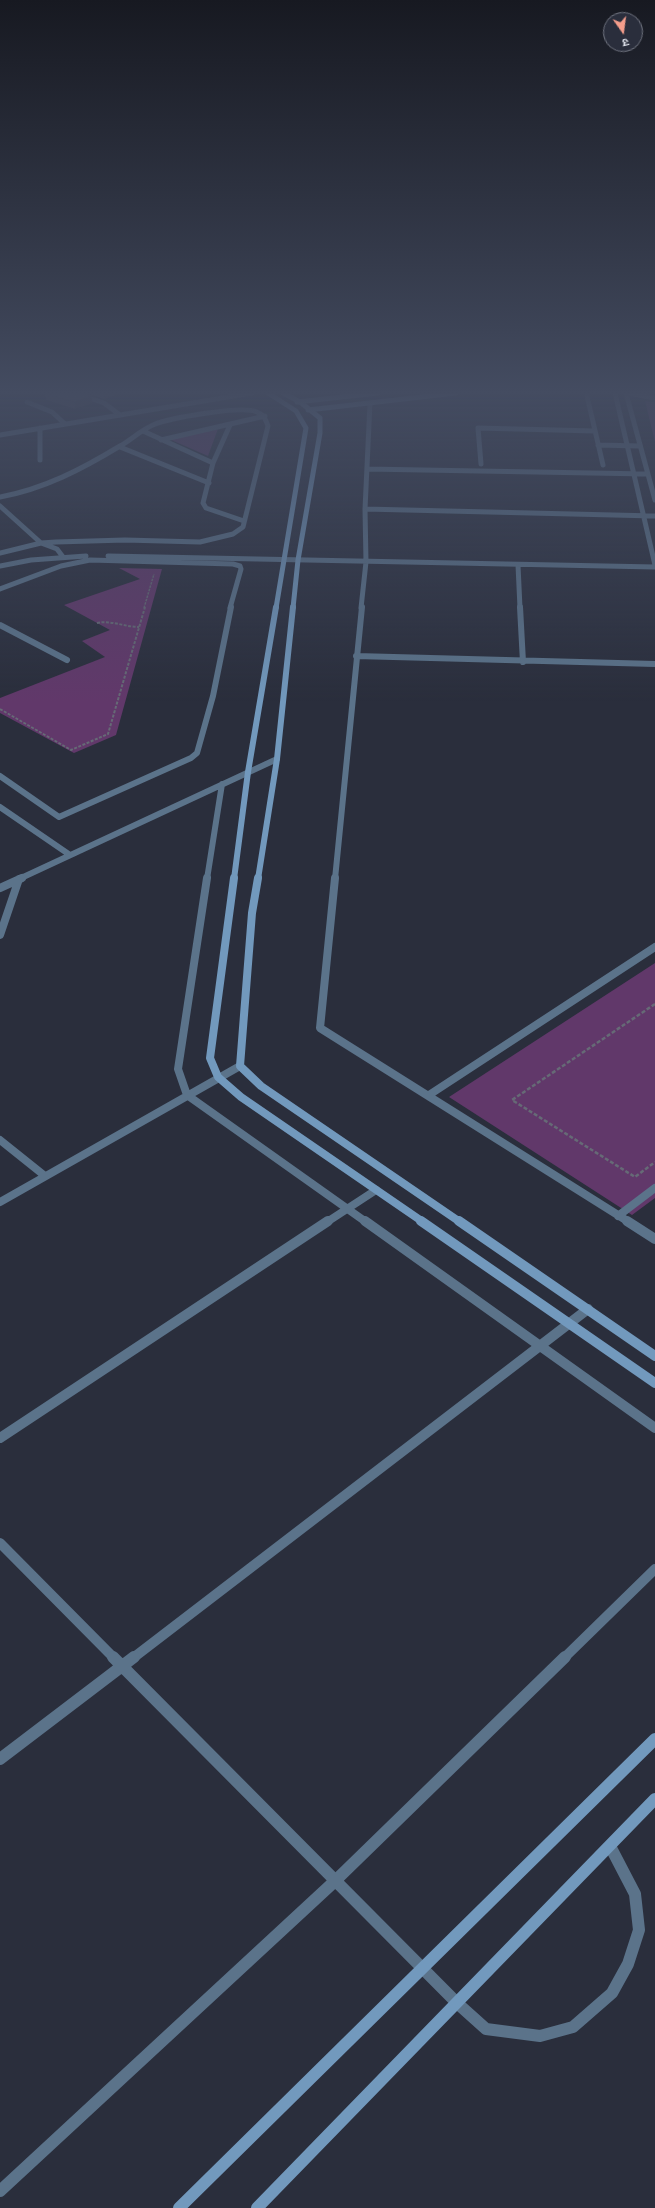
<!DOCTYPE html>
<html>
<head>
<meta charset="utf-8">
<style>
	body { margin:0 }
	#map { position:relative; width:655px; height:2208px; overflow:hidden; background:#2a2e3c; font-family:Inter,"Noto Sans Devanagari",sans-serif }
	canvas { display:block }
	.north { position:absolute; left:603px; top:12px; width:40px; height:40px; box-sizing:border-box; background:#2a2e3c; border:1px solid #717581; border-radius:50%; rotate:166deg; font-size:11px; font-weight:700; line-height:16px; text-align:center; color:#dcdfe8 }
	.north::after { content:''; display:block; margin:auto; width:14px; height:18px; background:#f49d8b; clip-path:polygon(50% 0,100% 100%,50% 72%,0 100%) }
</style>
</head>
<body>
<div id="map">
<canvas width="655" height="2208"></canvas>
<div class="north">उ</div>
</div>
<script>
const ctx = document.querySelector('canvas').getContext('2d');
ctx.lineJoin = 'round';
function paint(path, color) { ctx.fillStyle = color; ctx.fill(path, 'evenodd'); }
function trace(path, color, width, dash) { ctx.strokeStyle = color; ctx.lineWidth = width; ctx.lineCap = dash ? 'butt' : 'round'; ctx.setLineDash(dash || []); ctx.stroke(path); }
const green = new Path2D(`
	M645,401L655,402V442Z
	M218,429L208,456L169,439Z
	M119,568L162,569L116,735L74,753L0,713V698L105,657L82,641L110,630L64,605L140,579Z
	M655,963V1198L632,1215L449,1097Z`);
const pathFar2 = new Path2D(`
	M144,608L154,574`);
const pathFar1 = new Path2D(`
	M97,623C111,620 125,627 139,627
	M0,709L71,750L108,734L145,607`);
const path = new Path2D(`
	M655,1004L512,1100L635,1177L655,1162`);
const laneFar1 = new Path2D(`
	M587,396L603,465
	M598,445L640,446
	M481,464L478,428L595,431`);
const lane = new Path2D(`
	M457,2003L486,2029L540,2036L573,2027L612,1993L628,1964L639,1930L635,1894L610,1846`);
const streetFar4 = new Path2D(`
	M75,393L104,403L120,415
	M615,393L655,565
	M626,393L655,500
	M627,393L655,398
	M27,402L52,412L65,424
	M230,425L213,463L203,503L206,508L244,521
	M40,428V460
	M143,431L213,463
	M0,435L252,393
	M161,440L265,416
	M120,447L209,483
	M367,469L648,474
	M0,497C44,489 82,469 120,446C131,440 141,430 153,425C169,418 242,405 257,412C264,415 266,420 268,426L243,527L233,534L200,542L125,540L56,542L41,543L0,553
	M0,506L41,543L57,549L63,557
	M365,509L655,516
	M108,556L655,567
	M518,565L520,608
	M0,566L31,560L86,556
	M0,589L61,566L90,560L233,564L240,566L241,569L230,608
	M361,608L366,562L365,509L370,403`);
const streetFar3 = new Path2D(`
	M520,607L523,662
	M0,625L67,660
	M356,656L655,664
	M0,776L59,817L191,758L197,753L213,696L231,607
	M0,807L70,855
	M19,879L277,759
	M207,879L222,784
	M335,879L362,607`);
const streetFar2 = new Path2D(`
	M207,878L178,1069L187,1095L366,1222
	M335,878L320,1028L629,1222
	M0,888L22,878
	M0,935L19,879
	M429,1095L655,947
	M0,1140L45,1176
	M0,1202L240,1066
	M618,1216L655,1188
	M327,1222L376,1190`);
const streetFar1 = new Path2D(`
	M365,1221L655,1428
	M627,1221L655,1239
	M0,1438L328,1221
	M0,1543L114,1658
	M133,1658L588,1309
	M564,1658L655,1569`);
const street = new Path2D(`
	M113,1657L457,2003
	M0,1759L134,1657
	M0,2191L335,1881L565,1657`);
const secondaryFar4 = new Path2D(`
	M268,393L296,411L306,428L276,608
	M283,393L300,402L320,418V433L298,560L293,608
	M297,402L378,393
	M308,410L456,393`);
const secondaryFar3 = new Path2D(`
	M234,879L248,772L276,607
	M258,879L277,759L293,607`);
const secondaryFar2 = new Path2D(`
	M234,878L210,1058L218,1077L241,1097L423,1222
	M258,878L252,913L240,1066L261,1086L460,1222`);
const secondaryFar1 = new Path2D(`
	M421,1221L655,1383
	M459,1221L655,1356`);
const secondary = new Path2D(`
	M179,2208L655,1739
	M257,2208L655,1799`);
const wall = new Path2D(`
	M45,393L92,403L75,409L46,400Z
	M87,393H120L104,399Z`);
const shadedWall = new Path2D(`
	M104,393H120L104,399Z
	M92,396V403L75,409V402Z`);
const building = new Path2D(`
	M45,393H83L92,396L75,402Z`);
paint(green, '#61386a');
trace(pathFar2, '#666a76', 1.5, [2.5, 1]);
trace(pathFar1, '#666a76', 2, [3, 1.5]);
trace(path, '#666a76', 2.5, [4, 2]);
trace(laneFar1, '#5b738a', 5);
trace(lane, '#5b738a', 12);
trace(streetFar4, '#5b738a', 5);
trace(streetFar3, '#5b738a', 6);
trace(streetFar2, '#5b738a', 8);
trace(streetFar1, '#5b738a', 10);
trace(street, '#5b738a', 12);
trace(secondaryFar4, '#7299bd', 5);
trace(secondaryFar3, '#7299bd', 6);
trace(secondaryFar2, '#7299bd', 8);
trace(secondaryFar1, '#7299bd', 10);
trace(secondary, '#7299bd', 12);
paint(wall, '#474451');
paint(shadedWall, '#393742');
paint(building, '#524f5e');
trace(building, '#393742', 1);
const sky = ctx.createLinearGradient(0, 0, 0, 702);
sky.addColorStop(0, '#171921');
sky.addColorStop(0.56, '#444c61');
sky.addColorStop(1, '#444c6100');
ctx.fillStyle = sky;
ctx.fillRect(0, 0, 655, 702);
</script>
</body>
</html>
